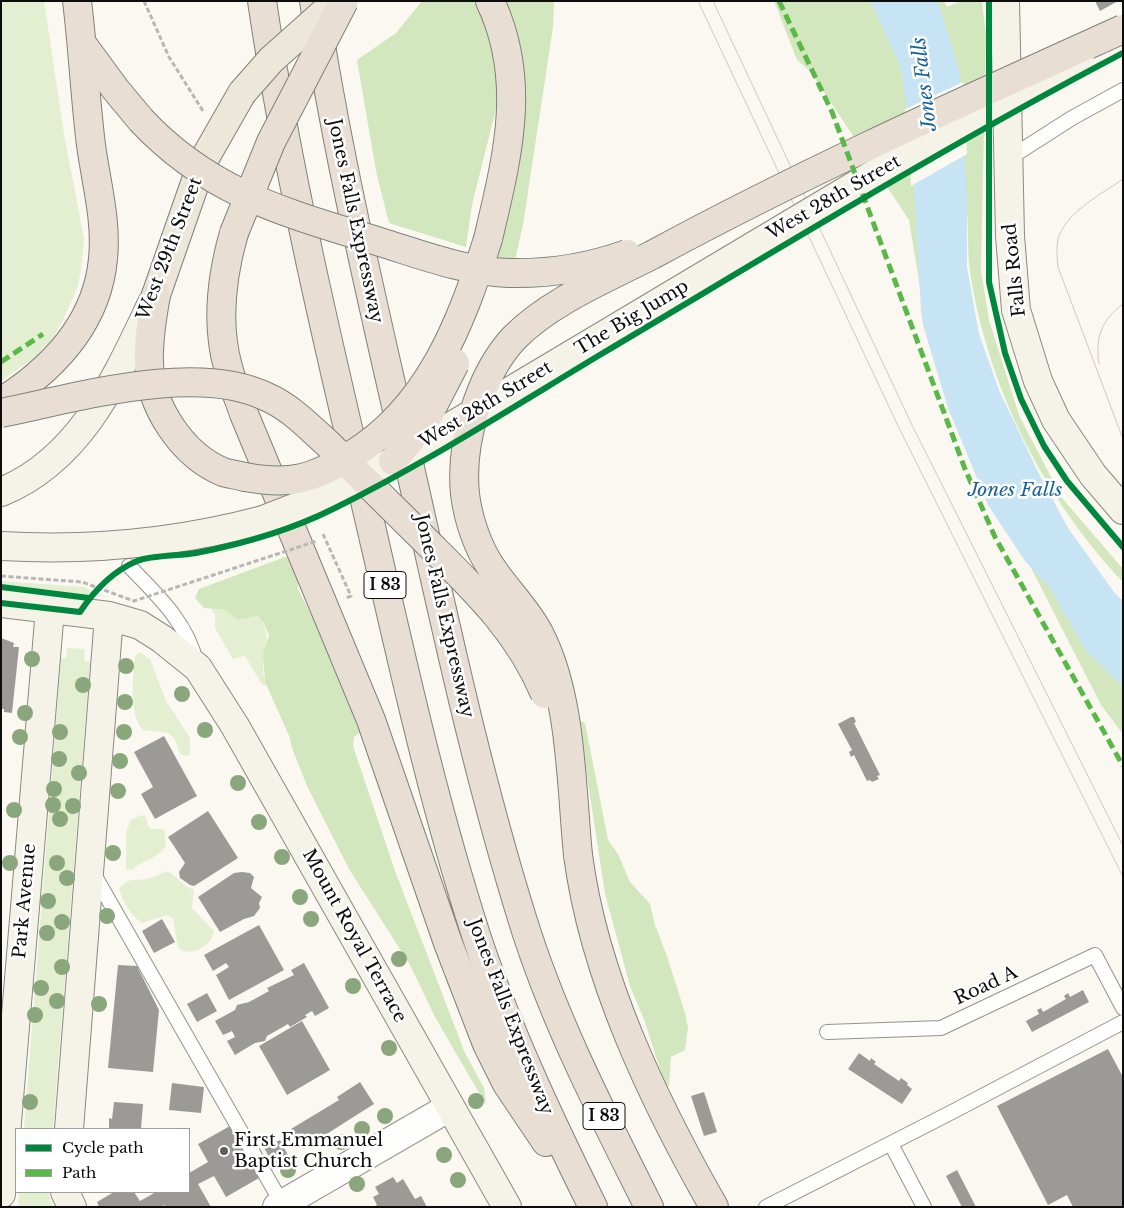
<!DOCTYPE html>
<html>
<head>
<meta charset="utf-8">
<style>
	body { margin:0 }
	#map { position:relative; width:1124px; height:1208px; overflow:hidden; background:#faf8f0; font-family:"Libre Baskerville",serif }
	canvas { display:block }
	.frame { position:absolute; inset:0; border:2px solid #0c0c0c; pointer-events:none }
	.legend { position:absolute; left:15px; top:1128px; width:175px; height:65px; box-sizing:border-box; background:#fff; border:1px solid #9e9e9e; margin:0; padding:6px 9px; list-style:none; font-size:15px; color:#0c0c0c }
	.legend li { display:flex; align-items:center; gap:10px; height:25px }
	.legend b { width:25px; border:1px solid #9e9e9e }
</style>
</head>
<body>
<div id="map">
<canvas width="1124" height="1208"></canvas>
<div class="frame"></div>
<ul class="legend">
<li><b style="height:6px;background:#00873e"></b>Cycle path</li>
<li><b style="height:6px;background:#58b947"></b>Path</li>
</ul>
</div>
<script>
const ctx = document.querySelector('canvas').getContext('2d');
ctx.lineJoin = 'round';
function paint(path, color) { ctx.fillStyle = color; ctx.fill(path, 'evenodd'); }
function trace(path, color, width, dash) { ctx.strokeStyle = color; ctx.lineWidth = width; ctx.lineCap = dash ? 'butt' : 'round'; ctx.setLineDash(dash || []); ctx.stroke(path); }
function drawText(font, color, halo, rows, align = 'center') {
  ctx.font = font + ' "Libre Baskerville",serif'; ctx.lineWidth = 5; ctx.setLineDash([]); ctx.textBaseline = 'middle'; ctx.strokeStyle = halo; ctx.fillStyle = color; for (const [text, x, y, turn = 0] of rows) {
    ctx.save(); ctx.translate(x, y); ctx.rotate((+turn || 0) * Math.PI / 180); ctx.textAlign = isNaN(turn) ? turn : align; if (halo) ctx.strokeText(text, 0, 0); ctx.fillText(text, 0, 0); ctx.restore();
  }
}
const green = new Path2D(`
	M1,1H44L64,134L84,239L82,263L78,286L64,318L53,338L35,357L1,381Z
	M1,581L83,587L107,597L1,584Z
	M211,609L225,610L238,620L258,616C279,642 253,660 268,687L261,683L245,656L233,659L215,628V614Z
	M67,648L85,649L84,661L90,662L53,1129H24L61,658H66Z
	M139,652L150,659L166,701L190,738V754L187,756L180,754L175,740L169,733L143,730C129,716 133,675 135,656Z
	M141,815L146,817L148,826L152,829H164L166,845C160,858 142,860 132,870L126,869V832L131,820Z
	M167,871C178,877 182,886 194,890L192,908L214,931C212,946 191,958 178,948L173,918L167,915L142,923C132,917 122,900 119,889C126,877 136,881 148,879C155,877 161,874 167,871Z
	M19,1192H48L53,1207H18Z`);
const forest = new Path2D(`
	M422,1H478L494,44L498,92L496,109L472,205L466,247L389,223L376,171L357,60L396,33Z
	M501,1H554L553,27L523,225L510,281L494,280L502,233Z
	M774,1H897L930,274L1123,670V734L1101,705L1026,558L920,287L909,220L810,71L797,60Z
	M925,1H944L947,7L961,1H982L986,36L981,270L989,320L1019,415L1062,498L1123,569V582C1045,500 989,389 971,278C966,250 970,222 965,194C953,130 939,66 925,1Z
	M285,557L293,558L297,563L298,589L333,658L362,731L354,737L353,746L395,871L465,1053L484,1088L486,1105L435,1017L410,965L349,869L307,786L292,748L290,738L265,682L263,655L269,635L264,624L258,616L238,620L225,610L204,608L195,598L199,589Z
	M582,721L585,723L608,840L618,854L630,882L650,904L655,925L667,956L685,1013L688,1027L685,1050L671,1057L669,1086L665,1085L645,1022L630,986L605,894L579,724Z`);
const water = new Path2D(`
	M870,1H938L960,73L967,203V267L979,334L999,390L1037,470L1068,528L1114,592L1123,601V686L1086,651L1049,587L1025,561L988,505L948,408L923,325L921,311L911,132L900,65Z`);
const pier = new Path2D(`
	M963,82L967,154L911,186L909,132L905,109Z`);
const building = new Path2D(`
	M1095,1H1118L1100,11Z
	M1,638L14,643L13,647H19L12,713L4,712V709H1Z
	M851,717H854L856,722L854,723L880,775L877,776L879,779L872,782L870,780L867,781L854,755L851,757L849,752L852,750L838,724Z
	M164,736L197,796L155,819L141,794L153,787L134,752Z
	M208,811L238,858L194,886L190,885L180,878L179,872L185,863L168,837Z
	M242,872L250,873L254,877L251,888L262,897L259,903L260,908L254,916L244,919L220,932L198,897L234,873Z
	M162,919L175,942L154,953L142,931Z
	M259,925L284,970L229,1000L216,975L229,967L226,963L213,971L204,955Z
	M304,963L329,1008L315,1016L312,1011L305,1015L307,1017L290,1027L288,1024L267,1036L265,1041L255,1043L235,1055L227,1041L235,1037L232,1031L223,1035L215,1021L235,1010L237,1005L249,1002L269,991L267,988L294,975L291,970Z
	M118,965L137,966L159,1010L153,1072L108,1068Z
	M1083,990L1089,1002L1032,1032L1026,1021L1039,1014L1037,1010L1041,1008L1043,1012L1066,999L1064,996L1068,993L1070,997Z
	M207,993L217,1011L197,1022L187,1004Z
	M302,1021L330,1070L287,1095L259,1046Z
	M1108,1049L1123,1077V1207H1073L1067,1195L1048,1205L997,1106Z
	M859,1053L870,1061L871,1058L876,1062L874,1064L899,1081L901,1078L908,1083L907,1085L912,1089L902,1104L848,1069Z
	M360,1082L374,1104L303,1149L291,1129L339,1100L337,1097Z
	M172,1083L204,1087L201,1113L169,1110Z
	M704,1092L717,1132L704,1136L691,1096Z
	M114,1102L143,1104L141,1129H109V1118L112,1119Z
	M230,1126L259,1178L226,1197L214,1176L198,1184L211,1207H165L164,1205L161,1207H99L97,1202L114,1192H134L140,1201L156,1192H189V1173L208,1162L198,1144Z
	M280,1140L289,1157L274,1165L264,1148Z
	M957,1170L976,1207H962L946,1176Z
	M393,1177L397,1183L403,1179L415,1199L421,1196L427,1207H374L377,1205L373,1197L379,1194L375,1187Z`);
const path = new Path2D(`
	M144,1L169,57L203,111
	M323,534L351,596L346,598`);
const lane = new Path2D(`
	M1008,159L1072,118L1123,90
	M129,566C156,594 187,622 196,662
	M92,871L284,1207
	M827,1032L941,1028L1095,955L1123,1008
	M891,1144L924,1207
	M766,1207L952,1112L1123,1022`);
const street = new Path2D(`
	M277,1207L450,1107`);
const secondary = new Path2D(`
	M1005,1L1010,236L1016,310L1038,381L1056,420L1093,475L1123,510
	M1,492C82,459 117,376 152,303
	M1,546C90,551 177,543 263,520
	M1,603L109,616L140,625L162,639L198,668L235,726L507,1207
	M69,1129L109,616
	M65,1192L72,1207
	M1,1194L50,609`);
const primary = new Path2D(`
	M156,295L202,163L242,93`);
const highway = new Path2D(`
	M262,1C287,170 326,335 365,501C399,646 430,793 476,935C507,1029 549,1118 593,1207
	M314,1C337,156 374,307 408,459C443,613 475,767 522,918C553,1019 602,1113 649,1207
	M83,45L116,90L141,120
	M234,233C222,275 216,324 228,367C232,383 239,399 244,414L371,720L448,943L487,1044L507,1084L546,1142
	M488,239C507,158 528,81 490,1
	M156,295C152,317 148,340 149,363C150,406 182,455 223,472C229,474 238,475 245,477
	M1,402C53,369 97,323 103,259C107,221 96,182 91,145C85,97 83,49 77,1
	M578,855C594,977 653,1100 714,1207`);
const tram = new Path2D(`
	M698,1L899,428L1123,877
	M713,1L911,423L1123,846
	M1123,179C1102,194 1069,210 1059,236C1056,245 1057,256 1058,267L1123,439
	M1099,364C1095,338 1101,320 1123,304`);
const pathBridge = new Path2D(`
	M1,576L82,582L134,601L317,541`);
const secondaryBridge = new Path2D(`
	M263,520L340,490L393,461L876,173L1080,61`);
const primaryBridge = new Path2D(`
	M242,93L271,60L337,1`);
const highwayBridge = new Path2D(`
	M141,120C210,194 287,213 380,242C422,255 464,271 508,273C550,274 588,268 627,254
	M234,233L271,142L344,1
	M1,413C76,398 196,362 267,397C290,407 309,427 327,443C360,476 394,509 427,542C475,590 518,630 545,694
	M393,461L424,423L455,363
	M245,477C289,485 311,480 350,456C429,409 461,323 488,239
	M578,855C571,785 572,698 540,635C528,611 508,592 493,570C478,549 468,519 465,494C460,443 479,376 514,338C549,302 607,278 652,255C805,172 964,101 1123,29`);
const quiet = new Path2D(`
	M779,1L832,112L965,469L995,537L1123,766
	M1,362L43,334`);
const cycleway = new Path2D(`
	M989,1V282L1005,353L1021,399L1044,446L1067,481L1123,547
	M1,587L89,598
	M1,603L80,612C94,591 113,571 137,561C152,555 179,556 196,553C242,544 291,530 333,509C424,464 510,409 598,356C772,253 944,147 1123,53`);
const trees = [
	[32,659],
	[126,666],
	[83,685],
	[182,694],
	[125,702],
	[25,713],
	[205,730],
	[60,732],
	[124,732],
	[20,737],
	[59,759],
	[120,761],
	[79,773],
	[238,783],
	[54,789],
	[118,791],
	[53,805],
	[73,806],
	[14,810],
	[60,819],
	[259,822],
	[113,853],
	[282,857],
	[10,863],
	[57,863],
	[67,878],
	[300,897],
	[48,901],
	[107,916],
	[311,919],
	[62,922],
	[47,933],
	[399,959],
	[62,967],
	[353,986],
	[41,988],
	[57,1001],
	[99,1004],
	[35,1015],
	[389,1048],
	[476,1101],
	[30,1102],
	[385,1116],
	[362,1129],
	[341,1142],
	[444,1155],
	[288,1170],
	[458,1180],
	[357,1184]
];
const markers = [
	[224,1151,5,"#5f5f5c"]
];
const shields = [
	[385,585,42],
	[604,1116,42]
];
const shieldNames = [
	["I 83",385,585],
	["I 83",604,1116]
];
const streetNames = [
	["West 28th Street",834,198,-30],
	["Jones Falls Expressway",355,221,78],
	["West 29th Street",170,249,-69],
	["Falls Road",1015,270,-96],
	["The Big Jump",632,318,-31],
	["West 28th Street",486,405,-31],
	["Jones Falls Expressway",444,616,77],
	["Park Avenue",25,901,-85],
	["Mount Royal Terrace",354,936,61],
	["Road A",986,986,-25],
	["Jones Falls Expressway",510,1017,69]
];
const poiNames = [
	["First Emmanuel",234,1141],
	["Baptist Church",234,1162]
];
const waterNames = [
	["Jones Falls",925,84,-97],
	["Jones Falls",1015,491]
];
paint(green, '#e3efd0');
paint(forest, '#d3e7be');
paint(water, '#c7e4f4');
paint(pier, '#faf8f0');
paint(building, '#9c9a96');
trace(lane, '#93928f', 16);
trace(street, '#93928f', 30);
trace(secondary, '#8a8985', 30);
trace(primary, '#80807c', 30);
trace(highway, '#80807c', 30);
trace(path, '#b7b7b5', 3, [5, 2.5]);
trace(lane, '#fefefd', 14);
trace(street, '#fefefd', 28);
trace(secondary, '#f5f3e8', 28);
trace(primary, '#ece7d8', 28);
trace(highway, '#e9ded4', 28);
trace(tram, '#d6c4c4', 1);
trace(secondaryBridge, '#8a8985', 30, []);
trace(primaryBridge, '#80807c', 30, []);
trace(highwayBridge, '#80807c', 30, []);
trace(pathBridge, '#b7b7b5', 3, [5, 2.5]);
trace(secondaryBridge, '#f5f3e8', 28);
trace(primaryBridge, '#ece7d8', 28);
trace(highwayBridge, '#e9ded4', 28);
trace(quiet, '#58b947', 5, [10, 5]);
trace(cycleway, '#00873e', 6);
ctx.fillStyle = '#89a67c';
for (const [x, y] of trees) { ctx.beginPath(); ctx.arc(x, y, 8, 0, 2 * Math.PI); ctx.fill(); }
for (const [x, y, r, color] of markers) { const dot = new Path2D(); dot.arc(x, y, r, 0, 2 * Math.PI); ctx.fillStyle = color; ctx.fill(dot); trace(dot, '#fff', 2); }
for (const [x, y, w] of shields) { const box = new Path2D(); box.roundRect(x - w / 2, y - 13.5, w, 27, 4); ctx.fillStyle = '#fff'; ctx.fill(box); trace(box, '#0c0c0c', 1); }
drawText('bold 16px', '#0c0c0c', null, shieldNames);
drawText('18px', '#0c0c0c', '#fff', streetNames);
drawText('18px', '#0c0c0c', '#fff', poiNames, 'left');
drawText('italic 19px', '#17619b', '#fff', waterNames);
</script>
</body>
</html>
